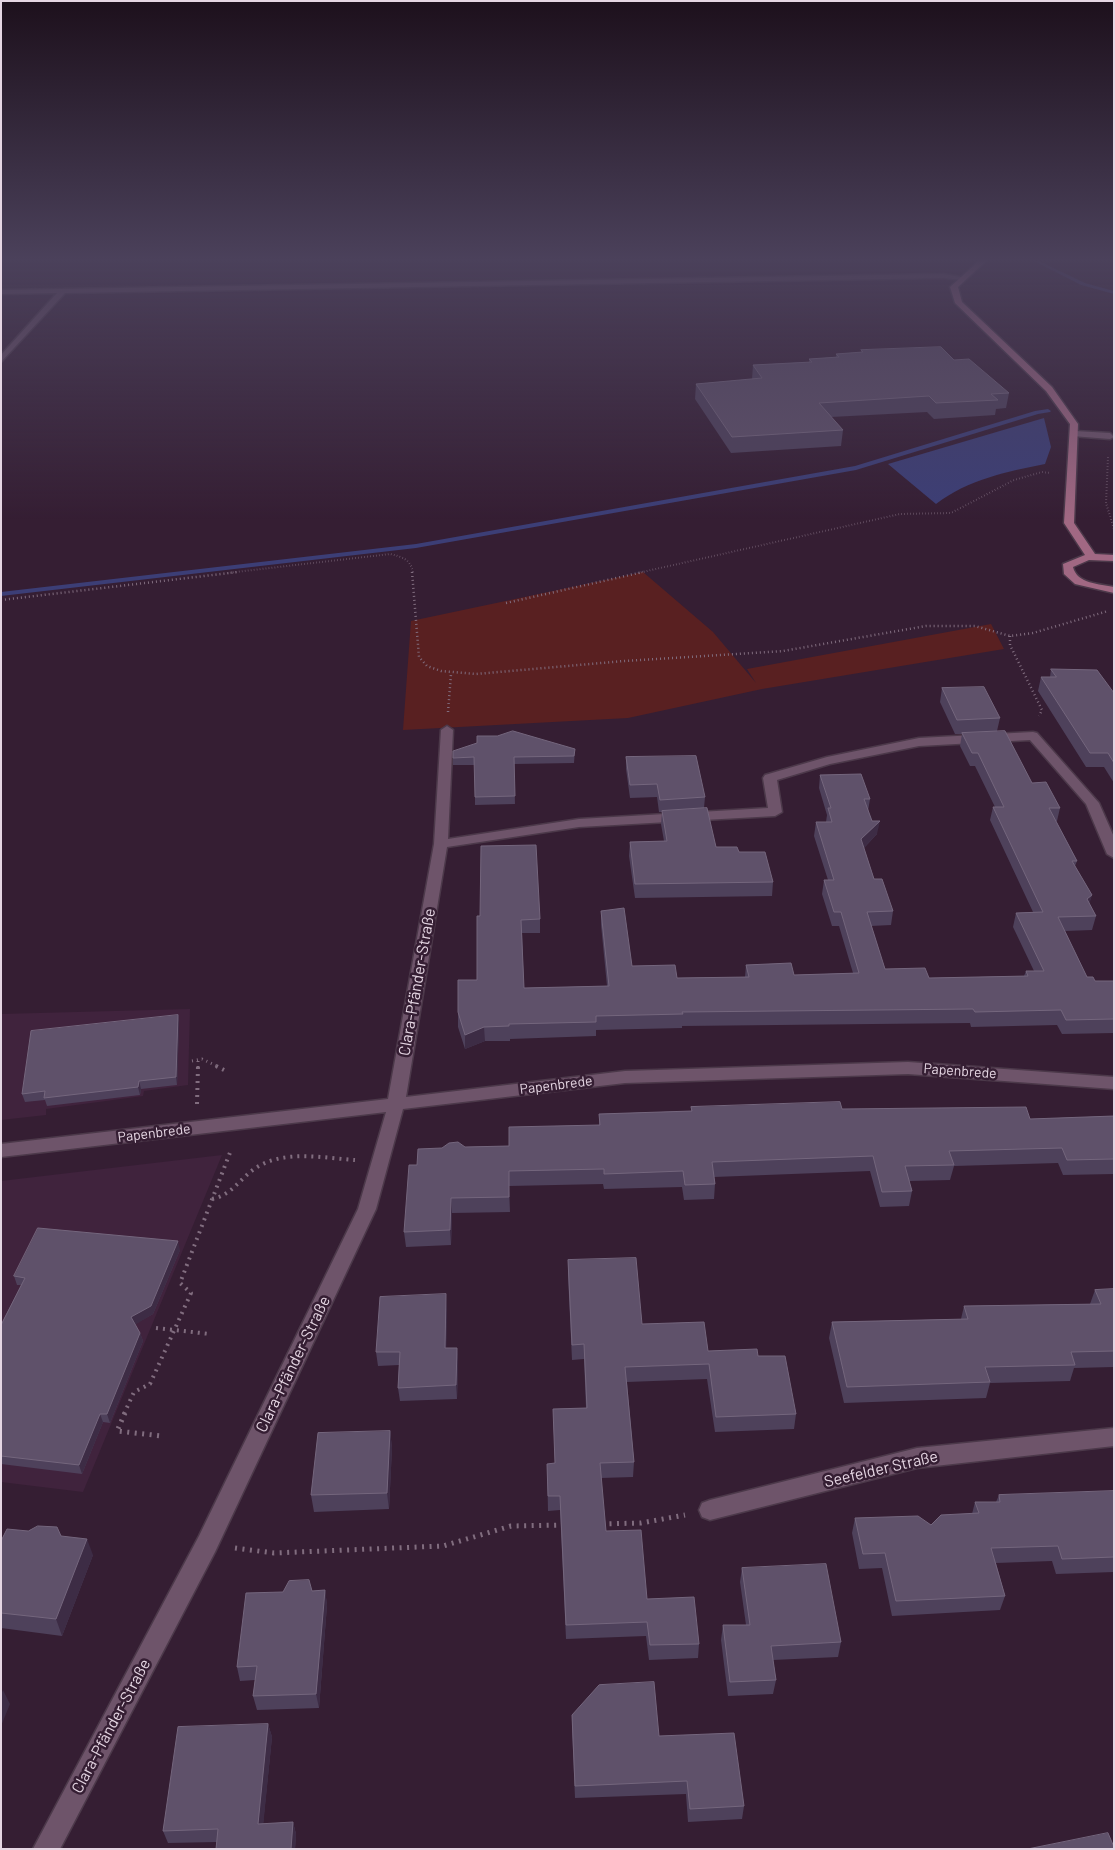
<!DOCTYPE html>
<html>
<head>
<meta charset="utf-8">
<style>
	body { margin:0 }
	#map { position:relative; width:1115px; height:1850px; overflow:hidden; background:#351e33; font-family:Barlow,sans-serif }
	canvas { display:block }
	.frame { position:absolute; inset:0; border:2px solid #e5d6e3; pointer-events:none }
</style>
</head>
<body>
<div id="map">
<canvas width="1115" height="1850"></canvas>
<div class="frame"></div>
</div>
<script>
const ctx = document.querySelector('canvas').getContext('2d');
ctx.lineJoin = 'round';
function paint(path, color) { ctx.fillStyle = color; ctx.fill(path, 'evenodd'); }
function trace(path, color, width, dash) { ctx.strokeStyle = color; ctx.lineWidth = width; ctx.lineCap = dash ? 'butt' : 'round'; ctx.setLineDash(dash || []); ctx.stroke(path); }
function drawText(font, color, halo, rows, align = 'center') {
  ctx.font = font + ' Barlow,sans-serif'; ctx.lineWidth = 5; ctx.setLineDash([]); ctx.textBaseline = 'middle'; ctx.strokeStyle = halo; ctx.fillStyle = color; for (const [text, x, y, turn = 0] of rows) {
    ctx.save(); ctx.translate(x, y); ctx.rotate((+turn || 0) * Math.PI / 180); ctx.textAlign = isNaN(turn) ? turn : align; if (halo) ctx.strokeText(text, 0, 0); ctx.fillText(text, 0, 0); ctx.restore();
  }
}
const built = new Path2D(`
	M190,1009L188,1085L144,1091L143,1096L46,1109V1115L1,1120V1014Z
	M222,1155L83,1492L1,1482V1181Z`);
const green = new Path2D(`
	M643,572L713,632L756,683L747,669L991,624L1004,649L762,689L628,718L403,730L411,621Z`);
const water = new Path2D(`
	M1044,418L1051,447L1045,464C1006,472 969,479 936,504L888,464Z`);
const stream = new Path2D(`
	M1034,261H1039L1085,283L1114,291V294L1081,285Z
	M1048,409L1051,411L1050,412L1038,414L856,470L416,548L1,596V592L416,544L855,466L1035,411Z`);
const pathFar4 = new Path2D(`
	M1108,457L1106,503L1114,529
	M227,573L390,554C402,557 411,559 413,573
	M638,573L900,514L951,513L1014,480L1042,472L1050,473`);
const pathFar3 = new Path2D(`
	M412,572L419,657L427,666L441,671L476,674L624,661L783,651L926,626H975L1010,636L1033,633L1108,611
	M1,600L238,572
	M506,603L643,572
	M1010,636V645L1042,710L1039,716
	M448,712L451,674`);
const pathFar2 = new Path2D(`
	M192,1061L202,1059L219,1067
	M198,1067V1060`);
const pathFar1 = new Path2D(`
	M216,1066L224,1070
	M197,1104L198,1066
	M212,1199C233,1195 241,1176 259,1166C287,1150 324,1158 355,1160
	M156,1328L210,1334
	M124,1414L134,1392L150,1384L191,1293L180,1283L231,1150`);
const path = new Path2D(`
	M125,1413L117,1431L162,1436
	M602,1524L641,1523L685,1515
	M235,1548L274,1553L443,1546L511,1526L563,1525`);
const minor = new Path2D(`
	M943,274L966,278L963,280L943,278L65,293L1,362V355L57,293L1,294V290Z
	M1075,431L1110,433L1114,437L1110,439L1072,436V432Z
	M447,726L453,730L448,839L579,819L768,808L763,778L765,775L827,757L919,738L1033,732L1037,733L1099,803L1114,837V858L1107,854L1086,804L1030,740L919,746L830,764L777,780L782,812L775,816L579,827L447,847L406,1097L625,1071L908,1062L1114,1077V1089L908,1074L625,1083L403,1109L376,1209L215,1552L60,1849H33L199,1536L358,1209L386,1112L1,1157V1144L388,1099L434,844L441,730Z
	M1114,1428V1446L917,1468L710,1520L702,1517L699,1510L702,1503L710,1500L917,1448Z`);
const major = new Path2D(`
	M979,261H986L958,287L962,302L1052,387L1078,424L1074,523L1095,554L1114,555V561L1089,560L1073,567C1077,584 1100,584 1114,587V593L1075,584L1064,574L1063,564L1085,555L1064,523L1070,424L1046,391L955,303L950,287Z`);
const wall = new Path2D(`
	M861,350L954,360L1009,393L1006,408L996,409L995,415L934,419L927,412L831,417L843,430L841,446L731,453L695,399L696,384L752,379L753,365L809,362V359L836,357V354L861,352Z
	M1051,669L1114,693V783L1104,767H1086L1038,691L1041,677H1050Z
	M942,688L1000,718L997,731L1032,783L1060,808L1057,821H1056L1077,861L1075,866L1092,895L1089,903L1096,916L1092,930L1065,931L1087,977L1095,981H1114V1033L1062,1034L1057,1025L971,1027L970,1023L682,1026V1028L596,1030V1036L510,1039V1041H485L465,1049L458,1027V1012L477,980V916L540,919V933H522L524,988L607,986L601,925V911L632,966L677,978L745,977L746,965L794,975L853,973L839,926H832L822,894L824,880H828L814,836L816,822H826L827,815L819,788L820,775L870,799L868,811L877,834L864,848L874,879L893,911L891,925L871,926L885,969L929,978L1024,976L1026,971H1034L1013,927L1016,913L1033,912L990,820L993,807H995L975,766H970L960,746L962,734H955L940,702Z
	M575,749L574,763L514,764L515,804L475,805V765H453V758Z
	M626,757L705,797L704,808L716,847L739,852L773,882L772,896L635,898L629,856L630,842L664,841L661,824L662,812H659L657,797L630,798L626,769Z
	M178,1015L179,1023L177,1085L141,1089L140,1095L47,1106L45,1100L25,1102L22,1094Z
	M691,1107L842,1109L1030,1119L1114,1116V1174L1063,1175L1058,1163L954,1166L950,1180L909,1181L912,1191L909,1206L880,1207L870,1171L714,1177L715,1184L714,1199L684,1200L682,1187L604,1189L603,1184L509,1186L510,1212L452,1213L451,1245L406,1247L404,1232L417,1165L465,1147L509,1146L599,1125V1114L691,1111Z
	M180,1250L153,1314L135,1324L140,1333L143,1341L110,1423L103,1422L82,1474L1,1464V1325L21,1285H17L14,1276Z
	M568,1260L642,1324L708,1351L758,1356L796,1414L794,1429L715,1432L707,1379L627,1382L634,1462L633,1477L601,1478L606,1531L647,1599L699,1644L698,1658L649,1660L646,1636L566,1639L560,1510L548,1511L547,1464L555,1463L553,1409L586,1408L584,1359L572,1360L568,1275Z
	M1114,1289V1367L1074,1368L1070,1381L990,1383L986,1398L844,1403L829,1338L832,1322L961,1319L964,1306L1090,1304L1095,1290Z
	M447,1308L446,1348H457L458,1362L457,1399L400,1401L398,1388L399,1365L378,1366L376,1352Z
	M390,1431L392,1448L389,1509L314,1512L311,1495Z
	M1114,1491V1572L1056,1574L1052,1561L996,1563L1005,1596L1000,1610L892,1616L882,1568L859,1569L852,1533L855,1518L931,1525L972,1514L975,1502H996L999,1495Z
	M1,1541L93,1555L62,1636L1,1628Z
	M742,1568L841,1642L838,1657L773,1660L776,1680L773,1694L728,1696L721,1640L723,1625H746L740,1582Z
	M325,1590L327,1605L319,1708L257,1710L253,1696L255,1680L240,1681L237,1667L312,1591Z
	M572,1715L659,1736L744,1806L742,1819L688,1822L686,1794L575,1798L572,1728Z
	M268,1724L272,1737L263,1824L293,1822L296,1834L295,1849H216L217,1842L168,1843L163,1831Z`);
const shadedWall = new Path2D(`
	M880,821L877,834L859,853L861,839Z
	M1092,895L1088,909L1087,899Z
	M178,1015L179,1023L177,1085L176,1077Z
	M484,1027L485,1041L465,1049V1035Z
	M139,1081L141,1089L140,1095L138,1087Z
	M451,1198L452,1213L451,1245L450,1230Z
	M178,1241L180,1250L153,1314L133,1326L131,1317Z
	M446,1294L447,1308L446,1362L445,1348Z
	M140,1333L143,1341L110,1423L107,1414Z
	M457,1348L458,1362L457,1399L456,1385Z
	M100,1414L103,1422L82,1474L79,1465Z
	M390,1431L392,1448L389,1509L387,1493Z
	M87,1539L93,1555L62,1636L56,1619Z
	M325,1590L327,1605L319,1708L316,1694Z
	M3,1690L10,1704L1,1726V1695Z
	M268,1724L272,1737L262,1837L258,1824Z
	M293,1822L296,1834L295,1849H291Z`);
const building = new Path2D(`
	M941,347L954,360L969,359L1009,393L991,394L998,400L936,403L929,396L819,403L843,430L732,437L696,384L762,378L753,365L812,362L809,359L839,357L836,354L863,352L861,350Z
	M1051,669L1097,670L1114,693V763L1108,753H1090L1041,677H1056Z
	M984,687L1000,718L957,720L942,688Z
	M513,731L575,749L574,756L514,757L515,796L475,797L474,757L453,758V751L477,743V736H497Z
	M1005,731L1032,783L1046,782L1060,808H1049L1077,861H1072L1092,895L1087,899L1096,916L1058,917L1087,977H1093L1095,981H1114V1019L1066,1020L1061,1010L975,1012L973,1009L682,1012L683,1014L596,1016V1022L509,1024V1026L484,1027L465,1035L458,1012V980H477V916H480L481,846L536,845L540,919L521,920L524,988L609,986L601,911L624,908L632,966L675,965L677,978L749,977L746,965L791,963L794,975L859,973L841,912H834L824,880H834L816,822H832L828,808H831L820,775L861,774L870,799H864L872,821H880L861,839L874,879H882L893,911L867,912L885,969L925,968L929,978L1028,976L1026,971H1044L1016,913L1043,912L993,807H1004L978,753H972L962,733Z
	M696,756L705,797L660,800L657,784L630,785L626,757Z
	M707,808L716,847H737L739,852H765L773,882L635,884L630,842L667,841L662,811Z
	M178,1015L176,1077L139,1081L138,1087L44,1098L45,1091L22,1094L31,1031Z
	M840,1102L842,1109L1026,1107L1030,1119L1114,1116V1159L1067,1160L1062,1148L949,1151L954,1165L905,1166L912,1191L882,1192L873,1156L712,1162L715,1184L685,1185L683,1171L604,1174V1169L509,1171V1197L451,1198L450,1230L404,1232L409,1165H417L418,1149L442,1148L449,1143L458,1142L465,1147L509,1146V1127L600,1125L599,1114L692,1111L691,1107Z
	M38,1228L178,1241L151,1306L131,1317L140,1333L107,1414H100L79,1465L1,1456V1325L25,1278L14,1276Z
	M636,1258L642,1324L704,1322L708,1351L757,1349L758,1356H785L796,1414L716,1417L709,1364L625,1367L634,1462L600,1463L606,1531L641,1530L647,1599L694,1597L699,1644L650,1645L647,1622L566,1625L560,1496H548L547,1464L555,1463L553,1409L587,1408L584,1344L572,1345L568,1260Z
	M1114,1289V1351L1071,1352L1075,1365L985,1367L990,1382L847,1387L832,1322L968,1319L964,1306L1101,1304L1095,1290Z
	M446,1294L445,1348H457L456,1385L398,1388L400,1352H376L380,1297Z
	M390,1431L387,1493L311,1495L318,1433Z
	M1114,1491V1557L1062,1559L1058,1546L991,1548L1005,1596L896,1601L885,1553L863,1554L855,1518L918,1516L931,1525L941,1515L979,1513L975,1502H1000L999,1495Z
	M38,1526L57,1527L61,1536L87,1539L56,1619L1,1613V1541L7,1529L28,1531Z
	M826,1564L841,1642L771,1646L776,1680L730,1682L723,1625H750L742,1568Z
	M309,1580L312,1591L325,1590L316,1694L253,1696L257,1666L237,1667L246,1593L283,1592L289,1581Z
	M654,1682L659,1736L734,1733L744,1806L690,1809L687,1781L575,1786L572,1715L599,1685Z
	M268,1724L258,1824L293,1822L291,1849H216L218,1829L163,1831L178,1727Z
	M1108,1833L1114,1847V1849H1028Z`);
const streetNames = [
	["Papenbrede",960,1071,4],
	["Papenbrede",556,1085,-7],
	["Papenbrede",154,1133,-7]
];
const nearStreetnames = [
	["Clara-Pfänder-Straße",417,982,-80],
	["Clara-Pfänder-Straße",293,1364,-64],
	["Seefelder Straße",881,1469,-13],
	["Clara-Pfänder-Straße",111,1726,-62]
];
paint(built, '#40233d');
paint(green, '#592021');
paint(water, '#3c3e76');
paint(stream, '#3c3e76');
trace(minor, '#4c394a', 3);
trace(major, '#4c394a', 3);
trace(pathFar4, '#816d7f', 2, [0.5, 2.5]);
trace(pathFar3, '#816d7f', 2.5, [1, 3]);
trace(pathFar2, '#816d7f', 3, [1, 4]);
trace(pathFar1, '#816d7f', 4, [2, 5]);
trace(path, '#816d7f', 5, [2, 5.5]);
paint(minor, '#6e546a');
paint(major, '#a16883');
paint(wall, '#4e415b');
paint(shadedWall, '#3d2c45');
paint(building, '#5f516a');
trace(building, '#74667d', 1);
const sky = ctx.createLinearGradient(0, 0, 0, 520);
sky.addColorStop(0, '#1d101c');
sky.addColorStop(0.5, '#4b415b');
sky.addColorStop(1, '#4b415b00');
ctx.fillStyle = sky;
ctx.fillRect(0, 0, 1115, 520);
drawText('14px', '#e5d6e3', '#351e33', streetNames);
drawText('16px', '#e5d6e3', '#351e33', nearStreetnames);
</script>
</body>
</html>
